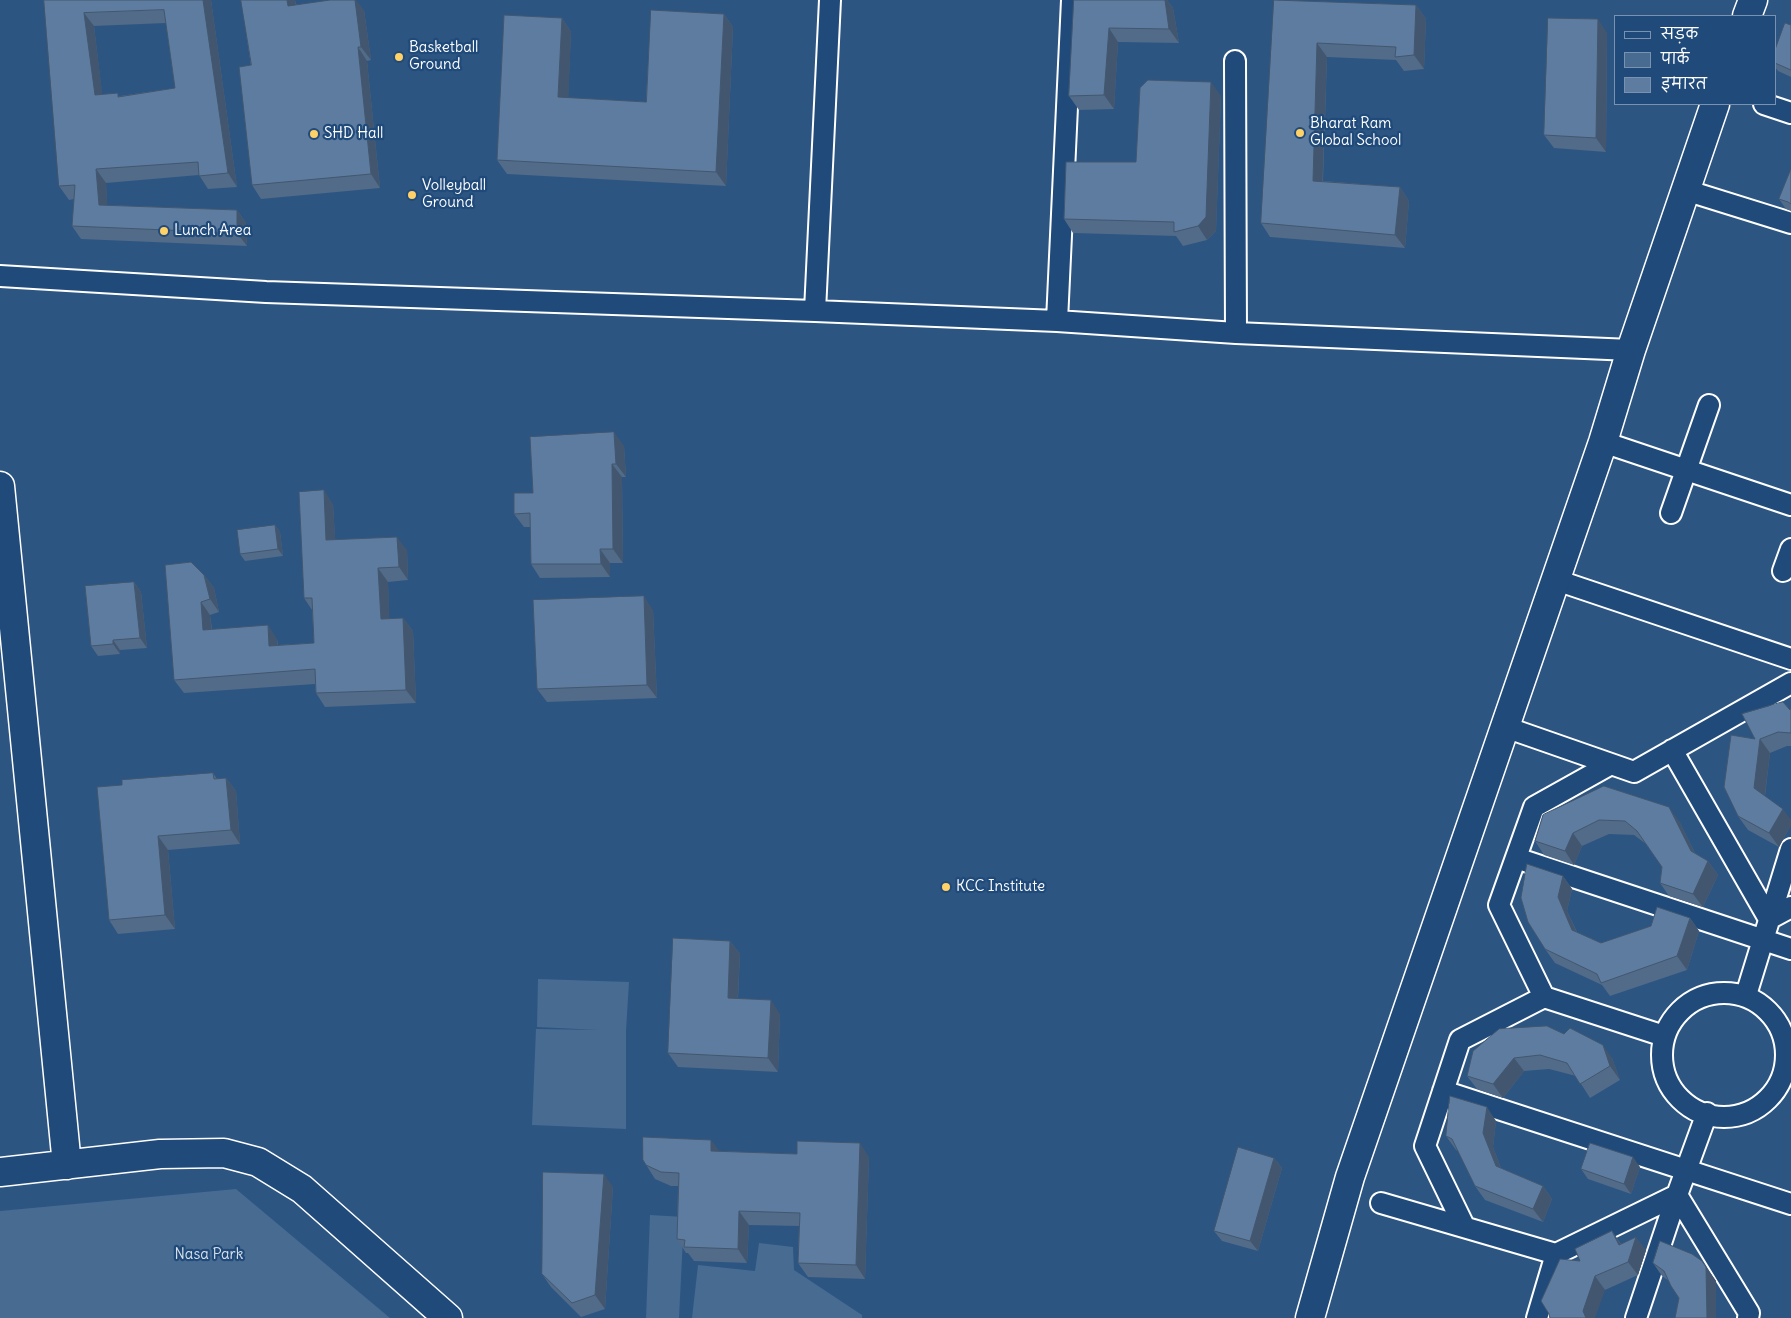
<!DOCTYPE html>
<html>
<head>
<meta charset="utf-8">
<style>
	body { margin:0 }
	#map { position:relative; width:1791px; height:1318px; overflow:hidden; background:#2c5582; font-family:Delius,"Playpen Sans Deva",sans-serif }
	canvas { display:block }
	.legend { position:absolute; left:1614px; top:15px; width:162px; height:90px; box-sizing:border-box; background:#1f4a7a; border:1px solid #7992af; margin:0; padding:6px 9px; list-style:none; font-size:15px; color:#fff }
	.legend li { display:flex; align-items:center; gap:10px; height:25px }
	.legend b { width:25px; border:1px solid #7992af }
</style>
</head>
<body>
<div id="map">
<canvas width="1791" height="1318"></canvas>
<ul class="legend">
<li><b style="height:6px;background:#1f4a7a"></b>सड़क</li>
<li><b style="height:14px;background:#486b92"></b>पार्क</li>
<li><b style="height:14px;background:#5e7c9f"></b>इमारत</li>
</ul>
</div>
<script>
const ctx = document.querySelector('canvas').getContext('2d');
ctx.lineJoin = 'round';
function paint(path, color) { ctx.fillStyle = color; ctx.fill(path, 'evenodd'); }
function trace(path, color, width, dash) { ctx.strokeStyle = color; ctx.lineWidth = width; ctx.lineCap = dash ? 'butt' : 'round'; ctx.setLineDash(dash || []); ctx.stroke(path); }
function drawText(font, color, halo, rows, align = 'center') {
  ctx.font = font + ' Delius,sans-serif'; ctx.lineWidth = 4.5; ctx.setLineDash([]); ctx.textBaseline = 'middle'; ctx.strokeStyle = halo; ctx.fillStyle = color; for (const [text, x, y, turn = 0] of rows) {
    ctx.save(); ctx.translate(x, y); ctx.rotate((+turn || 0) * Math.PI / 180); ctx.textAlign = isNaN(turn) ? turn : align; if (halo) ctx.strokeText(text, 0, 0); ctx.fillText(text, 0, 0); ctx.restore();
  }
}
const green = new Path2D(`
	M538,979L629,982L626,1031V1129L532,1125L536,1029L598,1030L537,1027Z
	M236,1189L390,1318H0V1211Z
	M650,1215L684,1217L679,1318H646Z
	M759,1243L793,1247L794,1270L862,1315V1318H692L698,1265L755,1271Z`);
const street = new Path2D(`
	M1235,61L1236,333
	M1764,104L1791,113
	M1685,190L1791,223
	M0,276L266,292L815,311L1057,321L1236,333L1631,350
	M815,311L830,0
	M1057,321L1072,0
	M1603,442L1791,505
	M1671,513L1709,405
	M1783,571L1791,549
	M1556,580L1791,659
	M1505,727L1634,772L1791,683
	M1672,750L1769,919
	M1611,764L1534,807L1499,905L1544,997L1664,1036
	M1516,858L1791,949
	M1769,919L1791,907
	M1662 1055a62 62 0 1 1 124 0a62 62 0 1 1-124 0Z
	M1746,995L1791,849
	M1443,1091L1791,1204
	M1381,1203L1556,1254
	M1464,1226L1425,1146L1460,1040L1544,997
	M1537,1318L1556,1254L1677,1195L1749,1313L1748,1318
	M1636,1318L1677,1195L1707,1113`);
const secondary = new Path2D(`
	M1747,16L1753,0
	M0,486L67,1165
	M0,1172L160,1154L224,1153L258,1162L302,1189L448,1318
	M1310,1318L1350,1177L1603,442L1631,350L1715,104`);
const wall = new Path2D(`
	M44,0H211L237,187L208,189L199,175L106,183L107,205L237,210L246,223L247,246L81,239L72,226L74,199L69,200L59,186ZM166,23L175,88L120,96L102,94L94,26Z
	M241,0H295L296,4L364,10L371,60L367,61L380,188L261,199L252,185L251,65Z
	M1074,0H1167L1173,8L1179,43L1118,42L1114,109L1079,110L1069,96Z
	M1274,0L1416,5L1426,19L1424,69L1404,71L1396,60L1327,57L1323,181L1400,187L1409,201L1405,248L1270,237L1261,223Z
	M724,14L733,27L726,186L507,174L497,160L562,18L571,32L568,98L646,102Z
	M1791,25V77L1778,71L1775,67V50Z
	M1607,33L1606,152L1554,148L1544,135Z
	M1221,96L1216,231L1207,240L1183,246L1176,236L1073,233L1064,219Z
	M1791,169V211L1786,209L1779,199Z
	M624,446L626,477H622L623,563H610V577L540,578L531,564L530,527H524L514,514L533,493Z
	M333,504L335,539L407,550L408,580L388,582L389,618H403L413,631L416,703L325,707L316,693L315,684L184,693L174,680L204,575L214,588L219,612L210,615L212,629L277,639L278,645L314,643L312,610L304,598Z
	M275,525L280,532L283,556L245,561L240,554Z
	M134,582L141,592L147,648L120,650V654L98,656L91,646Z
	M653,610L657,698L547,702L537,689Z
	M1791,708V746H1787L1770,753L1765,796L1791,820V825L1779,847L1748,830L1738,816L1755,739L1790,710Z
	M213,773L217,779L226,778L236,791L240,844L168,850L175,929L118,934L109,920L122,785Z
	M1543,815L1679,821L1695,853L1708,861L1718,875L1703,907L1669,896L1660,883L1662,867L1646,844L1634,835L1609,834L1582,846L1574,865L1544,855L1535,841Z
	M1563,876L1572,889L1567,911L1577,932L1601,943L1690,918L1699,931L1687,970L1610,996L1602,985L1555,963L1545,949Z
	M730,941L740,954L738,999L780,1014L778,1072L678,1067L668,1053Z
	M1564,1034L1612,1058L1620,1080L1590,1098L1576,1076L1549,1069L1524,1071L1503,1098L1477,1089L1467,1076Z
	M1496,1121L1493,1147L1501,1168L1543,1186L1552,1199L1543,1222L1485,1200L1475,1186L1458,1151L1456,1150L1446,1136Z
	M719,1151L869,1157L865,1279L808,1277L798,1263L799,1226L749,1225L747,1263L694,1261L688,1253H686L677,1239L678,1186H671L655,1179L643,1160Z
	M1274,1158L1282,1168L1258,1251L1222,1241L1214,1231Z
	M1640,1167L1631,1194L1588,1179L1581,1169Z
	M613,1187L605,1309L581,1317L551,1287L542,1274Z
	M1612,1231L1621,1244L1646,1250L1638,1275L1605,1290L1580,1261Z
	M1702,1261L1716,1281V1318H1675L1679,1298L1669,1281L1662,1276L1653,1263Z`);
const shadedWall = new Path2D(`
	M203,0H211L237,187L228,173Z
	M287,0H295L298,19L288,6Z
	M355,0H356L364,10L371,60L361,47Z
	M1165,0H1167L1173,8L1179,43L1169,29Z
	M1416,5L1426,19L1424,69L1414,55Z
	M84,13L94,26L104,108L95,95Z
	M724,14L733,27L726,186L716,172Z
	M562,18L571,32L568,111L558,97Z
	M1598,19L1607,33L1606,152L1596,138Z
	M1109,28L1118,42L1114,109L1104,95Z
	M1317,43L1327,57L1322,194L1313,181Z
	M358,47L367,61L380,188L371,174Z
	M1211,82L1221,96L1216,231L1207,240L1198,226Z
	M96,169L106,183L108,218L99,205Z
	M1400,187L1409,201L1405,248L1395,235Z
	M237,210L246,223L247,246L237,233Z
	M614,432L624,446L626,477L616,464Z
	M612,464L622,477L623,563L613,549Z
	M324,490L333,504L336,553L326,540Z
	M275,525L280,532L283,556L278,549Z
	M397,537L407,550L408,580L399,567Z
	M600,549L610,563V577L601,564Z
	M378,568L388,582L390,632L381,619Z
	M204,575L214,588L219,612L210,599Z
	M134,582L141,592L147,648L140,638Z
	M644,596L653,610L657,698L647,685Z
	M201,602L210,615L213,643L203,630Z
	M403,618L413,631L416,703L406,690Z
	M268,625L277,639L279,660L269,646Z
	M113,640L120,650V654L113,644Z
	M1760,739L1770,753L1764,802L1754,788Z
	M226,778L236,791L240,844L231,830Z
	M1669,807L1679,821L1701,865L1691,851Z
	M1783,809L1791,820V825L1779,847L1769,833Z
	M1573,833L1582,846L1574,865L1565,851Z
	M158,836L168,850L175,929L165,915Z
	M1708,861L1718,875L1703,907L1693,894Z
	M1563,876L1572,889L1567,911L1582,944L1572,930L1558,897Z
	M1690,918L1699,931L1687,970L1677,956Z
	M730,941L740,954L737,1012L728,998Z
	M771,1000L780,1014L778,1072L768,1058Z
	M1603,1045L1612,1058L1620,1080L1610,1066Z
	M1514,1058L1524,1071L1503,1098L1493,1084Z
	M1487,1107L1496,1121L1493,1147L1505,1179L1496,1166L1483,1133Z
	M711,1140L721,1153L711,1151Z
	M860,1143L869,1157L865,1279L856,1265Z
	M1633,1157L1640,1167L1631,1194L1624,1184Z
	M1274,1158L1282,1168L1258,1251L1250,1241Z
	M604,1174L613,1187L605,1309L595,1295Z
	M1543,1186L1552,1199L1543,1222L1533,1209Z
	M739,1211L749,1225L747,1263L738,1249Z
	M1612,1231L1621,1245H1619Z
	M1636,1237L1646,1250L1638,1275L1628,1262Z
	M1702,1261L1716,1281V1318H1707Z
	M1595,1276L1605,1290L1595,1318H1586L1583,1311Z`);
const building = new Path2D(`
	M44,0H203L228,173L199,176L198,162L96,169L99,205L237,210V233L72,226L75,185L59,186ZM164,10L175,88L118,97V93L95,95L84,13Z
	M241,0H287L288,6L330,0H355L361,47H358L371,174L252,185L239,67L251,65Z
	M1074,0H1165L1169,29L1109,28L1104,95L1069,96Z
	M1274,0L1416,5L1414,55L1395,57L1396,47L1317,43L1313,181L1400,187L1395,235L1261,223Z
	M651,10L724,14L716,172L497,160L504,15L562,18L558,97L646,102Z
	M1548,18L1598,19L1596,138L1544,135Z
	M1785,23L1791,25V70L1775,63V50Z
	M1148,80L1211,82L1206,217L1198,226L1174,232V222L1064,219L1066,162H1136L1140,88Z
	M1791,169V204L1788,202L1779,199Z
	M614,432L616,464H612L613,549H600L601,564H531L530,513L514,514V493H533L530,437Z
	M324,490L326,540L397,537L399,567L378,568L381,619L403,618L406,690L316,693L315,669L174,680L165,565L191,562L204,575L210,599L201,602L203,630L268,625L269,646L314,643L312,598H304L299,492Z
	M275,525L278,549L240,554L237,530Z
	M134,582L140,638L113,640V644L91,646L85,586Z
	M644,596L647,685L537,689L533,600Z
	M1783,702L1790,710L1791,708V733L1778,732L1760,739L1754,788L1783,809L1769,833L1738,816L1724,787L1731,735L1755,739L1742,714Z
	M213,773L214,779L226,778L231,830L158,836L165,915L109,920L97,787L122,785V780Z
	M1604,786L1669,807L1691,851L1708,861L1693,894L1660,883L1662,867L1637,831L1625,821L1599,820L1573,833L1565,851L1535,841L1543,815Z
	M1527,864L1563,876L1558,897L1572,930L1601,943L1651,926L1657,907L1690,918L1677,956L1601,983L1597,974L1545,949L1528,922L1521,898Z
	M673,938L730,941L728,998L771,1000L768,1058L668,1053Z
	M1547,1026L1564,1034L1570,1028L1603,1045L1610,1066L1580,1084L1567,1063L1540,1055L1514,1058L1493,1084L1467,1076L1473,1051L1499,1029Z
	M1450,1096L1487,1107L1483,1133L1496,1166L1543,1186L1533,1209L1475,1186L1452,1139L1446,1136Z
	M643,1137L711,1140V1151L797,1154V1141L860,1143L856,1265L798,1263L800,1213L739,1211L738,1249L684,1247L685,1240L677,1239L679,1173L661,1172L646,1165L643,1160Z
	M1590,1143L1633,1157L1624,1184L1581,1169Z
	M1238,1147L1274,1158L1250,1241L1214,1231Z
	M543,1172L604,1174L595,1295L572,1303L542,1274Z
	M1612,1231L1619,1245L1636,1237L1628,1262L1595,1276L1583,1311L1586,1318H1550L1549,1314L1541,1301L1560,1259L1580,1261L1575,1249Z
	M1660,1241L1692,1254L1702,1261L1706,1267L1707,1318H1675L1679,1298L1671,1286L1664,1271L1653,1263Z`);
const markers = [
	[399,57,5,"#ffd166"],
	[1300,133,5,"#ffd166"],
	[314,134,5,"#ffd166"],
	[412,195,5,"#ffd166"],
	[164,231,5,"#ffd166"],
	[946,887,5,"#ffd166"]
];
const poiNames = [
	["Basketball",409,48],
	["Ground",409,65],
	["Bharat Ram",1310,124],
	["Global School",1310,141],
	["SHD Hall",324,134],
	["Volleyball",422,186],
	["Ground",422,203],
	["Lunch Area",174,231],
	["KCC Institute",956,887]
];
const parkNames = [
	["Nasa Park",209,1255]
];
paint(green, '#486b92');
trace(street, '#fff', 24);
trace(secondary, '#fff', 31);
trace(street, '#1f4a7a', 20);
trace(secondary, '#1f4a7a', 28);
paint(wall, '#516b89');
paint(shadedWall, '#42576f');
paint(building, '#5e7c9f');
trace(building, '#42576f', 1);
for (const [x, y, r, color] of markers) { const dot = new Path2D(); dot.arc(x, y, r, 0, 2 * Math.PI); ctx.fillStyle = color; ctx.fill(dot); trace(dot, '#1f4a7a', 2); }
drawText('15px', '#fff', '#1f4a7a', poiNames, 'left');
drawText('15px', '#dae1e9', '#1f4a7a', parkNames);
</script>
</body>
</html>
